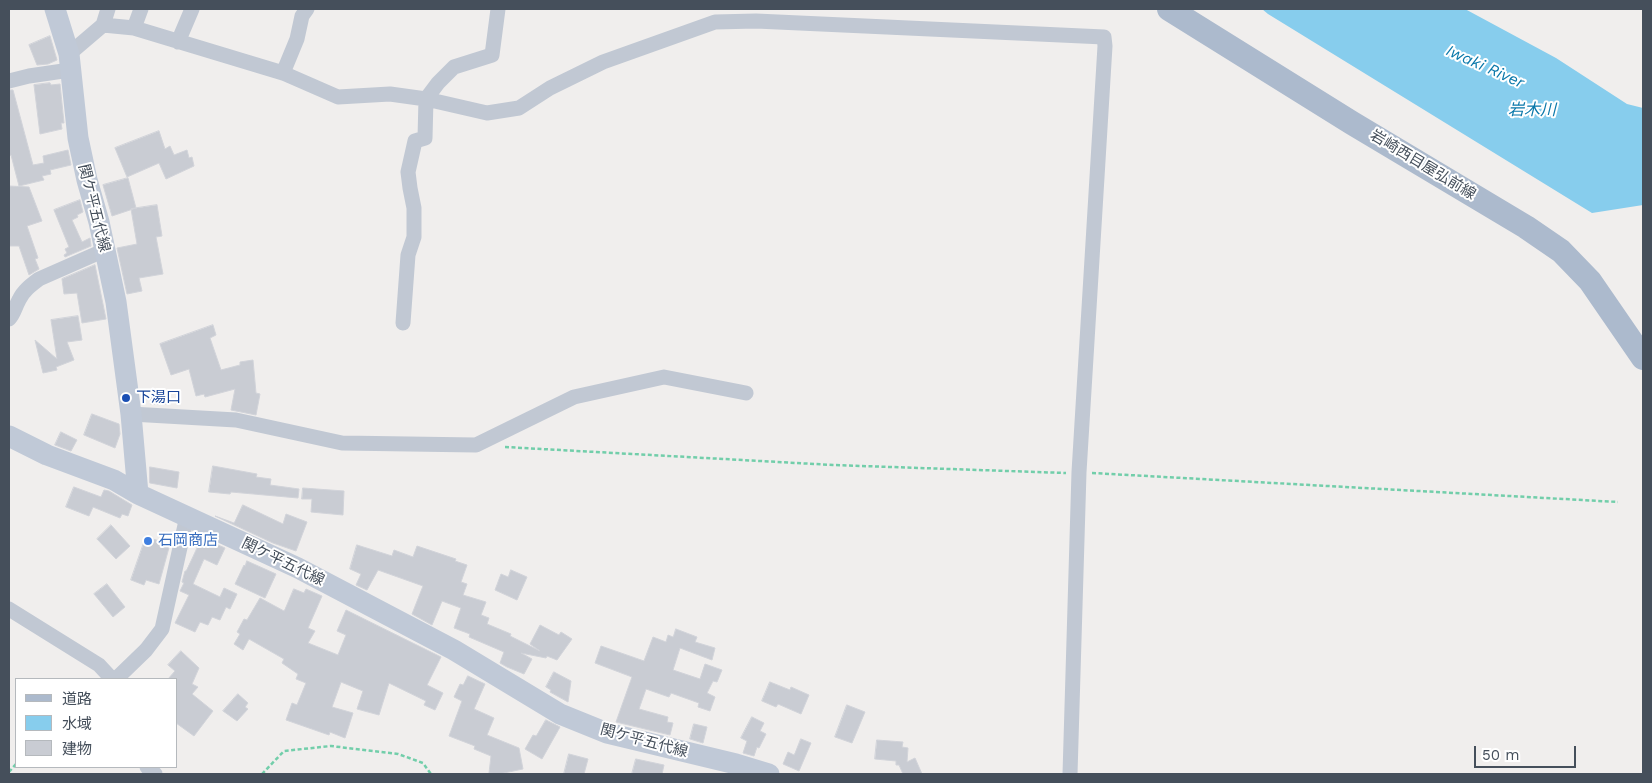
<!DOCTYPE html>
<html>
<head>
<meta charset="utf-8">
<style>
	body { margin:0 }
	#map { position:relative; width:1652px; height:783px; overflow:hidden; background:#f0eeed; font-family:"Work Sans","Noto Sans JP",sans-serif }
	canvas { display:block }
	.frame { position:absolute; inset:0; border:10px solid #454f5b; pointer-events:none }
	.legend { position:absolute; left:15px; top:678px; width:162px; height:90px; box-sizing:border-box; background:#fff; border:1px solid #b5b9bd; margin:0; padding:6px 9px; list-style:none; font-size:15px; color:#454f5b }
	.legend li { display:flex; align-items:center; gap:10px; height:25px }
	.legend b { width:25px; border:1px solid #b5b9bd }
	.scale { position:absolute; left:1474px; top:746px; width:102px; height:22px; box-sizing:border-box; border:2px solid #454f5b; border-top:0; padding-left:6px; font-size:15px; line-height:18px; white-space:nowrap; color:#454f5b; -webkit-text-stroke:4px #fff; paint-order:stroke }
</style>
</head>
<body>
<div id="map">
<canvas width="1652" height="783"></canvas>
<div class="frame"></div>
<ul class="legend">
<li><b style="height:6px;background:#acbacd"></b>道路</li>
<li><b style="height:14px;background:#87cded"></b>水域</li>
<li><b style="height:14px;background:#c9ccd3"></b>建物</li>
</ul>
<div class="scale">50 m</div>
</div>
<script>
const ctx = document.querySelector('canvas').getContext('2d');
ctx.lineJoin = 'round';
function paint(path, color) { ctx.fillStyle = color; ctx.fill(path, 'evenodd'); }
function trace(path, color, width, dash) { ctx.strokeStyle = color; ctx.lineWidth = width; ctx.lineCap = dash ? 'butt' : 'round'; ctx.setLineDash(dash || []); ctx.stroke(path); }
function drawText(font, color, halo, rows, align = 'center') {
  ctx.font = font + ' "Work Sans","Noto Sans JP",sans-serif'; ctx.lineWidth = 4; ctx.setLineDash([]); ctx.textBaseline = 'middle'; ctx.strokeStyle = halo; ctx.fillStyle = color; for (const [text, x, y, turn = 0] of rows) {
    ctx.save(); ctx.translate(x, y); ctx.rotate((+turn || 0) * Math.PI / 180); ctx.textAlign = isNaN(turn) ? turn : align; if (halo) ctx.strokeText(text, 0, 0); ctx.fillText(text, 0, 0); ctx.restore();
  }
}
const water = new Path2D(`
	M1262,9H1465L1556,58L1627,104L1643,108V205L1592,213L1268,14Z`);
const building = new Path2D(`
	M50,36L57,60L48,64L37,65L29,45Z
	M50,83L51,85L60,84L64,123H61L62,129L40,134L34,85Z
	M9,90H13L33,165L44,163L43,156L68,150L71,165L50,170L51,174L42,176L44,180L19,186L11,155L9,156Z
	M159,131L165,149L170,146L174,155L187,150L189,158L192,157L194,166L166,179L159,163L127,177L115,148Z
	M128,178L136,208L112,216L103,185Z
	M9,186L29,187L42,221L27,226L38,258L35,259L39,269L29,275L19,246H9Z
	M80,200L83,212L77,215L78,217L72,220L82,242L90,238L91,246L65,257L64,255L67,253L65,249L69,247L54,210Z
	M157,205L162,236L156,237L163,274L139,278L142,291L127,294L117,248L137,244L131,209Z
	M95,265L106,319L82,323L77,293L64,294L62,279Z
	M78,316L82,340L67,342L74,360L56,367L57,370L43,373L35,340L57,359L51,320Z
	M213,325L216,335L210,338L221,370L240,365V362L253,360L256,393L260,394L256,415L231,410L235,389L205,397L204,394L196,396L189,369L171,375L160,344Z
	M151,393L170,394V404H151Z
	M92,414L119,424L120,434L115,448L84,435Z
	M61,432L77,440L71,451L55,445Z
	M213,466L257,474L256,477L271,479L270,485L299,489L298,498L231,492L230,494L209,492Z
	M150,467L179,472L177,488L150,483Z
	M74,487L101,497L104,490L109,491L132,505L128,516L122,514L120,518L93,507L89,516L66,507Z
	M303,488L344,491L343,515L311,512L312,499H302Z
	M243,505L283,524L286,514L307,522L296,551L273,543L215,516L234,523Z
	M111,525L130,546L116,559L97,539Z
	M146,537L170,544L159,584L146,580L144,585L131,580Z
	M202,538L225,548L217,565L204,559L193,584L220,597L224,588L237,594L230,609L226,607L220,620L212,617L208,625L200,622L195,632L175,623L189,595L180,591L184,583L182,582L185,571H186Z
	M357,545L392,556L394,550L413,557L417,546L456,559L455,561L467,565L461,582L467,584L463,595L486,602L481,615L489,618L487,624L511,634L510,636L540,651L530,644L540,625L559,635L561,632L572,639L557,660L547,656L546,658L521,653L532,659L524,674L507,667L500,663L504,652L469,637L470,634L454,628L461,608L442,601L432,625L412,614L423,586L378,570L367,590L356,585L361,574L350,569Z
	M247,561L276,574L265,598L235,584L244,565L245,566Z
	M511,570L527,577L517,600L495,590L501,574L508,577Z
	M107,584L125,607L113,617L94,594Z
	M294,589L304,593L306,589L322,596L308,628L315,631L308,643L338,655L346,635L337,631L346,610L441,657L427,685L443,693L435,710L424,705L426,701L389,683L379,715L357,709L363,691L341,682L332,707L353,713L345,738L330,732L329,735L286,720L292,703L297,705L306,683L296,679L298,674L282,663L284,659L249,639L243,650L234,644L240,634L237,632L244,619L247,620L260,598L284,611Z
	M676,629L697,637L695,642L715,648L712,660L680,648L673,670L700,679L705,664L722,670L717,682L713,681L707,693L715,697L710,711L698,707L699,703L671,693L669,697L646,689L639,709L668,717L667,722L673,723L670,735L616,722L632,677L595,663L601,646L644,661L653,637L666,642L668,635L673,637Z
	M181,651L199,668L192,684L198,687L192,694L213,711L194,736L176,723V679H168L175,671L168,665Z
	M554,672L571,681L568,702L550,692L551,690L546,687Z
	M468,676L485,684L474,709L494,718L487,735L519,748L523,769L499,774L489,773L491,756L474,749L475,746L449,736L462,701L454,697L460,684L463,685Z
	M770,682L790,690L791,687L809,695L801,714L778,704L776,707L762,701Z
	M238,694L248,703L245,707L248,709L237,721L223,711Z
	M847,705L865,712L852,743L835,737Z
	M752,717L764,723L760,731L766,734L759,748L757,747L754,756L743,753L747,741L741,738Z
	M546,720L560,727L542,759L525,749L533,735L536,736Z
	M694,724L707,727L703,743L690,739Z
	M801,739L811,743L799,771L783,764L788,752L794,755Z
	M877,740L903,742L902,747L908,748L907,762L915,758L922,774H903L899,765H896V761L875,759Z
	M569,754L588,759L584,774H564Z
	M636,759L664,765L662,774H632Z`);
const path = new Path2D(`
	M505,447L833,465L1066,473
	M1092,473L1618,502
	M9,772L16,764
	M262,774L284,751L331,746L398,754L423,763L431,774`);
const street = new Path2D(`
	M103,25L108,9
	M134,28L141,9
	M178,42L192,9
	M69,54L103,25L134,28L283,73L338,97L390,94L426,99L487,113L519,108L550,88L603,62L715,22L756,21L1104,37L1105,46L1079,472L1070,774
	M283,73L297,39L302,16L307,9
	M9,81L29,76L70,70
	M9,319C14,314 15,307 19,300C23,291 31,285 39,279L105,250
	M403,323L408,255L414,237V208L410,188L408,172L415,141L425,138L426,99L438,83L454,67L492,55L498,9
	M131,414L236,420L342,443L476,445L574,397L664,377L746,393
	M9,609L99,665L112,679
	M116,679L146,650L162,629L187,516
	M147,767L155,774`);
const secondary = new Path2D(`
	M55,9L69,54L78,138L87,180L99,222L116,302L131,414L138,494
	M9,436L47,455L114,480L138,494L298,568L454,650L560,714L607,733L736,764L769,774`);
const primary = new Path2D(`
	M1169,9L1352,123L1526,227L1561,251L1590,281L1643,358`);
const markers = [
	[126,398,5,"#1a4fb4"],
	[148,541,5,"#3f7fe0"]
];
const streetNames = [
	["岩崎西目屋弘前線",1423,165,31],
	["関ケ平五代線",94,208,76],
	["関ケ平五代線",283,562,26],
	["関ケ平五代線",644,741,15]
];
const transitNames = [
	["下湯口",136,398]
];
const shopNames = [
	["石岡商店",158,541]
];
const waterNames = [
	["Iwaki River",1485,67,24],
	["岩木川",1532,110]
];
paint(water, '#87cded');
paint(building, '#c9ccd3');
trace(building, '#d1d3d9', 1);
trace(path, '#72ceaa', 2.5, [4, 2.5]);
trace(street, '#c1c8d3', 15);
trace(secondary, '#c0c9d7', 21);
trace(primary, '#acbacd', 24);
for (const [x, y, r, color] of markers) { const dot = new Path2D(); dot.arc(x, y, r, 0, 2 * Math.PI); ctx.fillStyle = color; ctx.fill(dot); trace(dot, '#fff', 2); }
drawText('15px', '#454f5b', '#fff', streetNames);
drawText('15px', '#164399', '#fff', transitNames, 'left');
drawText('15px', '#366cbe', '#fff', shopNames, 'left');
drawText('italic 16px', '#0a78aa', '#fff', waterNames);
</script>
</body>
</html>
